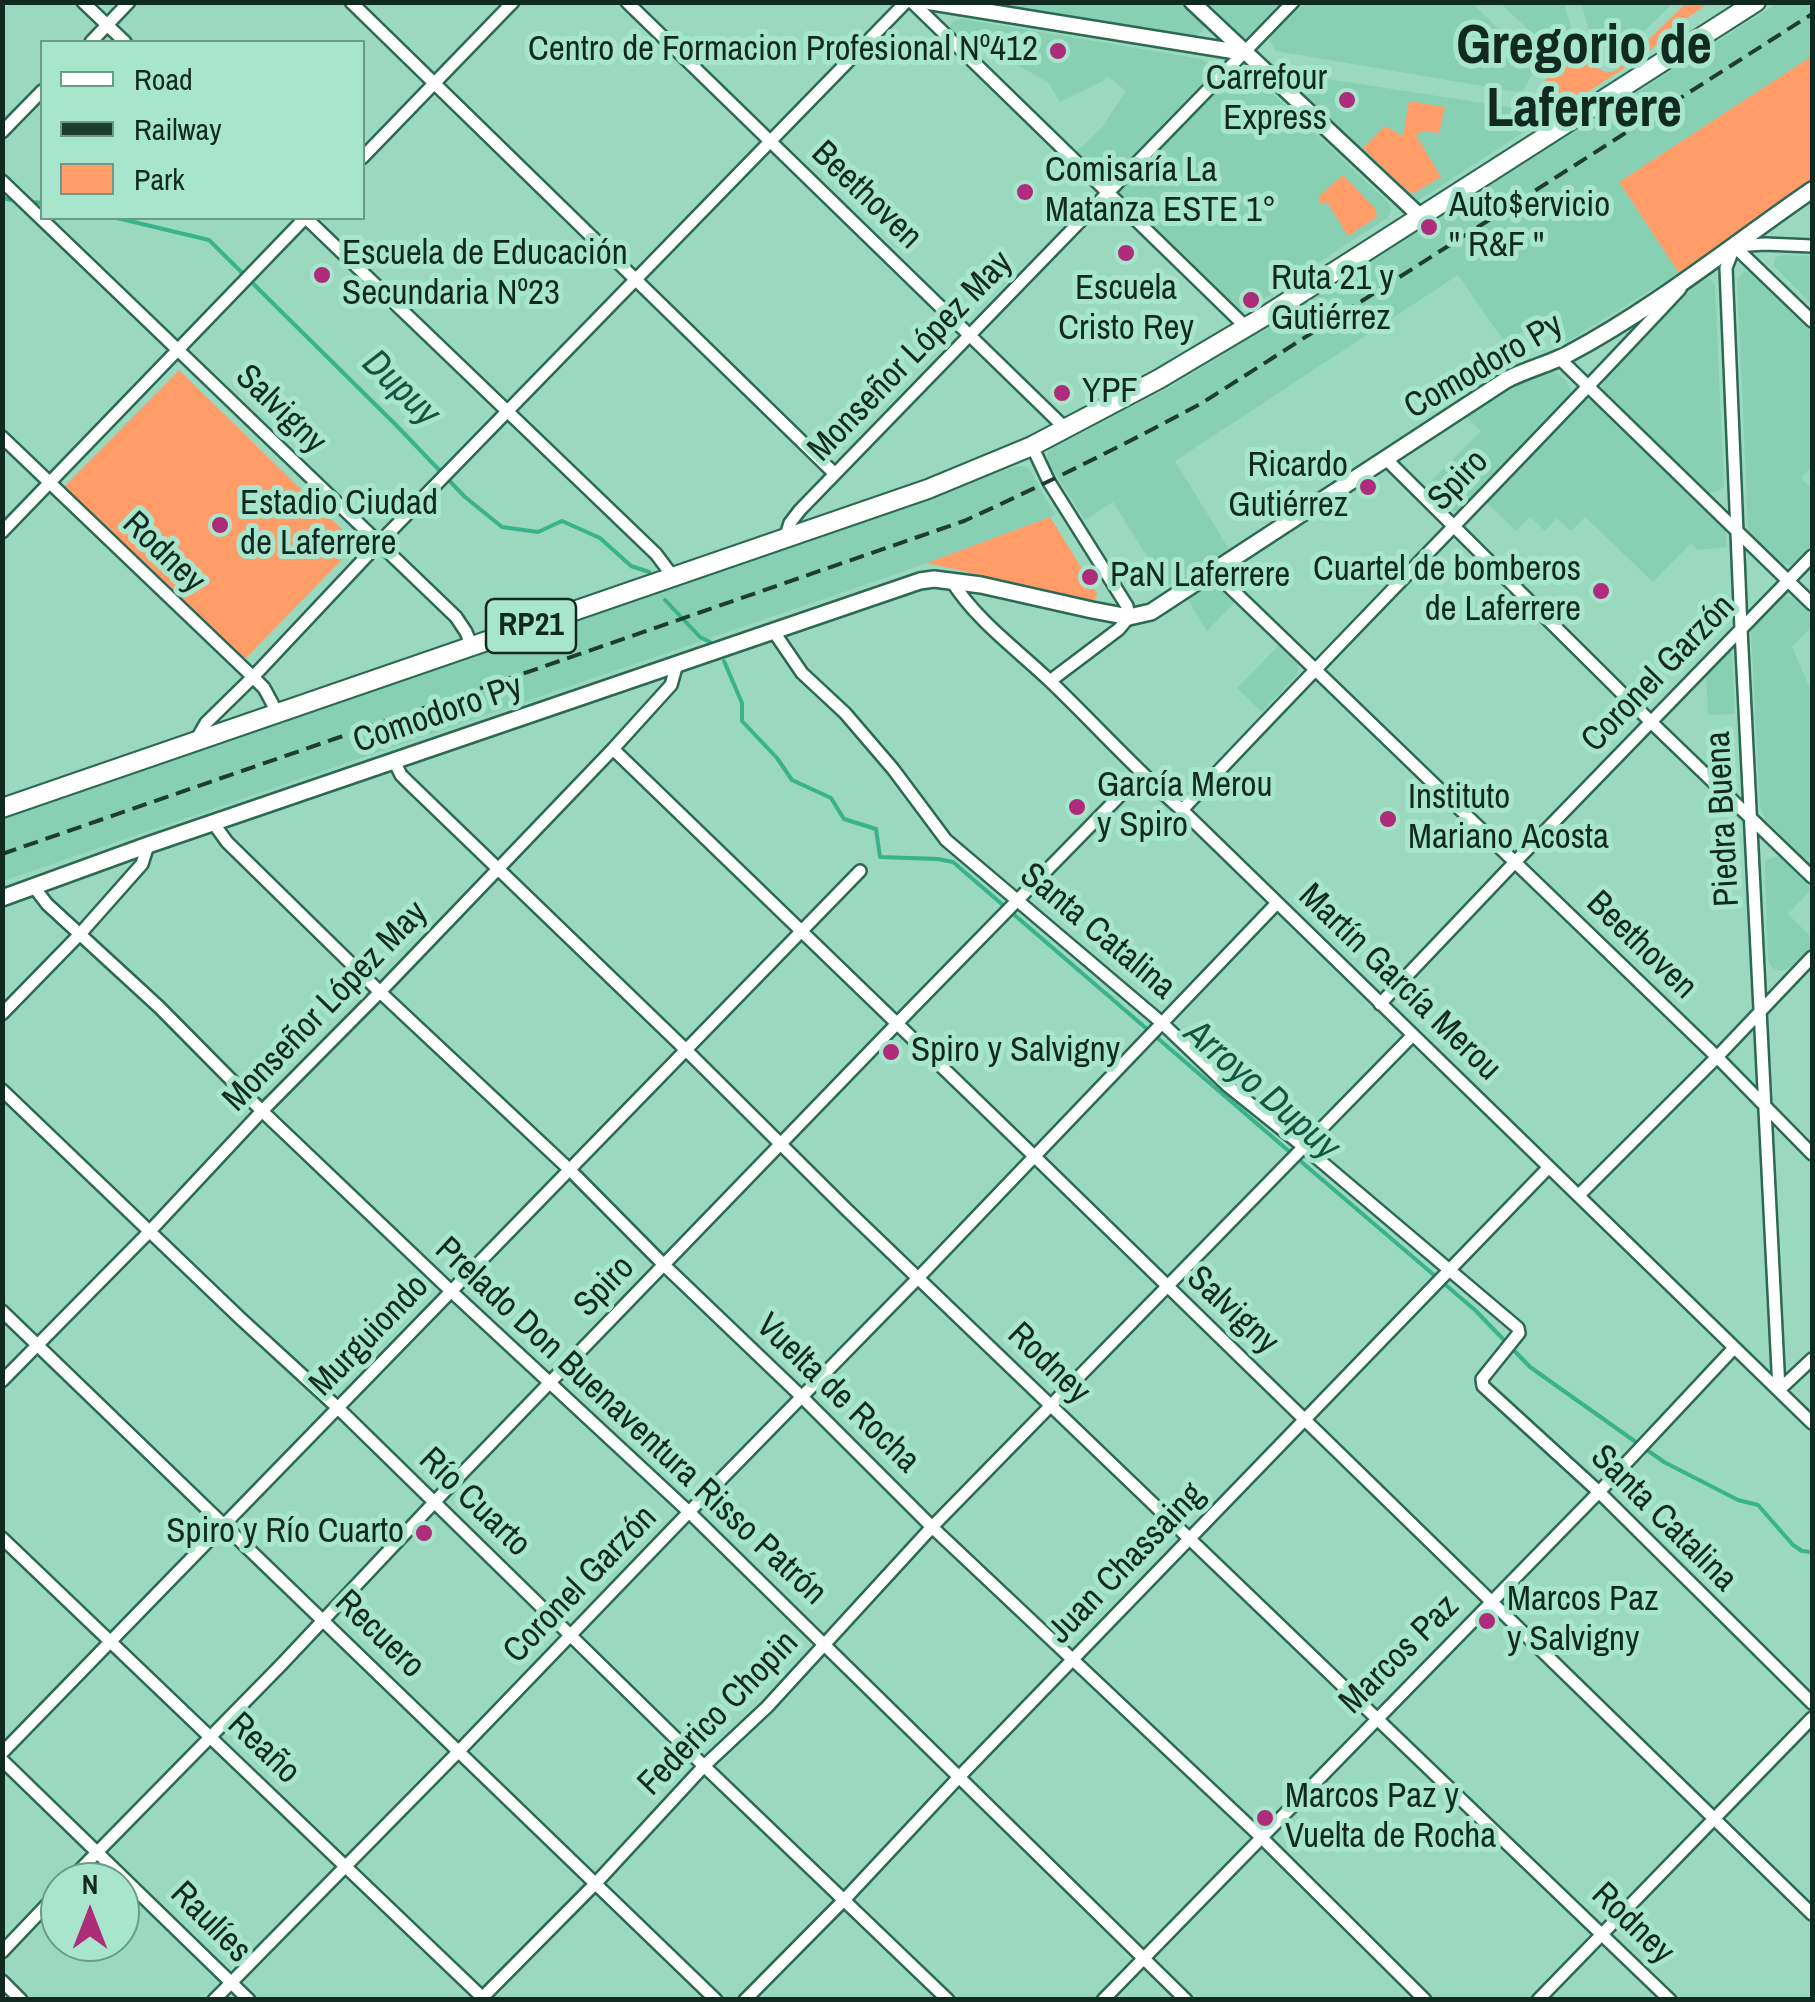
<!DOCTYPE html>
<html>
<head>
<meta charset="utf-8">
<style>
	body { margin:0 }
	#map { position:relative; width:1815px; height:2002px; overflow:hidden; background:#9ad8bf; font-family:"Archivo Narrow",sans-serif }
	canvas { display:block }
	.frame { position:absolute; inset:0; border:5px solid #112a21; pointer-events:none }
	.legend { position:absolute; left:40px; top:40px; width:325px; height:180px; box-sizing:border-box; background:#a7e5cc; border:2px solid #6b9a88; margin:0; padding:12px 18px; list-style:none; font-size:30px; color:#112a21 }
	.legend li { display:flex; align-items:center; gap:20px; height:50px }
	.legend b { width:50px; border:2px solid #6b9a88 }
	.north { position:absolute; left:40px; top:1862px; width:100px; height:100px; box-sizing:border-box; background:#a7e5cc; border:2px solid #6b9a88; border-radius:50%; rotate:0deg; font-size:28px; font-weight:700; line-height:40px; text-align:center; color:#112a21 }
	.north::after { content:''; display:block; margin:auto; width:35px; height:45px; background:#ad2d7b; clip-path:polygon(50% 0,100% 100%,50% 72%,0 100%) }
</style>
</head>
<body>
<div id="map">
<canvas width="1815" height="2002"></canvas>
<div class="frame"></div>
<ul class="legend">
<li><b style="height:12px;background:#fff"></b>Road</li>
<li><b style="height:12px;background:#1f3c31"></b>Railway</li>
<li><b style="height:28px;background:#ff9c68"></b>Park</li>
</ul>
<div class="north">N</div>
</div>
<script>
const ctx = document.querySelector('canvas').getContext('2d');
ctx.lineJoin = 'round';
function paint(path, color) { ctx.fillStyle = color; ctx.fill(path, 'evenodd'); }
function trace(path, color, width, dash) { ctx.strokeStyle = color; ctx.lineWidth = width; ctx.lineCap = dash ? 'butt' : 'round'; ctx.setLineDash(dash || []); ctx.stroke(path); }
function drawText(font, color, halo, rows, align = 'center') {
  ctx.font = font + ' "Archivo Narrow",sans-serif'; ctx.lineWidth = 10; ctx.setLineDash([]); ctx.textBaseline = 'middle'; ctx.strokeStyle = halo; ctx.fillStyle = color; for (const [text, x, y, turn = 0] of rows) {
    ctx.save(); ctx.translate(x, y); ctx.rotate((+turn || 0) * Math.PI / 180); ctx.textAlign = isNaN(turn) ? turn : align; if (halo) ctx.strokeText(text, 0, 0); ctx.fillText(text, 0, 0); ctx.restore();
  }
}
const built = new Path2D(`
	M989,3H1182L1202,22L1204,27L1202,32L1195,36Z
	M1199,3H1283L1251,36L1241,38Z
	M1300,3H1472L1530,60L1534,70L1524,90L1518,92L1276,51L1270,42L1272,31Z
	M1500,3H1564L1573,34L1571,41L1560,48L1549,49Z
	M1581,3V2L1673,3L1613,62H1609L1600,60L1596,54Z
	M1778,3H1812V56L1619,182L1679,273L1561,345L1547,325L1535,332L1530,327L1505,343L1458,275L1175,461L1229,549L1166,587L1113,502L1085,520L1048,463L1047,452L1051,449L1174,385Z
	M963,19L1201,59L1210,64L1212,73L1115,174L1102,176L1076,152L1103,126L1126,91L1107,76L1103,81L1060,102L1048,82L993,52V48L985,47L974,58L951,35L949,28L954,21Z
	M1235,67H1239L1249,71L1390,204L1391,212L1387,218L1254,305L1239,309L1121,198L1119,192L1121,185L1196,111Z
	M1282,72L1522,109L1530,114L1532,123L1530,128L1419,200L1410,201L1279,77Z
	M1784,255L1812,256V305L1773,265L1776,257Z
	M1745,271L1752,274L1812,333V467L1801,478L1812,489V545L1795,564L1790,565L1783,564L1752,537L1748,528L1737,279Z
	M1707,279L1713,281L1715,286L1724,487L1716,492L1709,493L1605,393L1602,386L1604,378L1689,289Z
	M1552,370L1566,380L1571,391L1570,396L1457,511H1447L1424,488L1481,431L1466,416L1525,379Z
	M1585,399L1594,401L1725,528L1727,547L1698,550L1691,543L1653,582L1585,517L1571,531L1557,518L1545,531L1530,517L1516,531L1484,500L1579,402Z
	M1024,466L1030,470L1055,515L902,572L3,881L2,819L1014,467Z
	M1214,582L1236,601L1207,631L1187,598Z
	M1783,596L1797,598L1812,614V626L1792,647L1812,693V867L1765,819L1760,807L1751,632L1755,621L1776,599Z
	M1281,643L1297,659L1298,674L1262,712L1237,688Z
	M1727,651L1732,653L1735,714L1708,715L1706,671Z
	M1778,856L1812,889L1788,914L1812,938V946L1790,968L1781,971L1772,968L1768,960L1765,863L1767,860Z`);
const green = new Path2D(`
	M1686,3H1709L1684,20L1645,55L1550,116C1543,103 1540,92 1547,78C1555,63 1574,58 1589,63C1597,66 1602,74 1611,72C1614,72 1621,66 1624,64Z
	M1812,56V184L1679,273L1619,182Z
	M1409,101L1445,107L1439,133L1423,131L1416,135L1441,177L1414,193L1408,192L1363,148L1385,126L1403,136Z
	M1343,175L1375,208L1377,217L1348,236L1327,202L1322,205L1318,197Z
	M179,370L357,544L243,661L64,487Z
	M1050,517L1097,593L1095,601L927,563Z`);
const stream = new Path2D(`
	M2,198L17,201
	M32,202L42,203
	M117,218L209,240L396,425L465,497L502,527L538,532L562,521L600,538L631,566L649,572
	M665,600L700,637L710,642
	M724,661L742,703V721L777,758L792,780L831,798L844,819L876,829L880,857L938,859L953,862L1291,1153
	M1298,1159L1475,1310L1530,1367L1664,1462L1738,1500L1758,1505L1793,1545L1802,1551L1812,1552`);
const minor = new Path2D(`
	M83,2L125,42
	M351,2L835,474
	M627,2L1066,429
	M912,2L1246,327
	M91,42L129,2
	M2,132L42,91
	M362,158L513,2
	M2,181L456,617L466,632L472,647
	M306,218L656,554L674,578
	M1734,246L1812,321
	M1734,246L1765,244L1812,246
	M1734,247L1726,268L1741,629L1779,1390
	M1560,359L1812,604
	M2,437L253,677L264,688L278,714
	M1032,446L1049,482L1127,606L1129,617L1119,629L1050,681
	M1386,459L1651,722L1812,877
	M2,532L305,218
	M785,539L790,523L800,510L1293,2
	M1213,571L1717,1057L1812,1154
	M951,580C976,620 1015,648 1049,680C1094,723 1135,769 1182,810L1812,1423
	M774,632L802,673L845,713L893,769L946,840L1162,1023L1228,1086L1304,1147L1518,1328L1519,1333L1482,1379L1483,1386L1599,1492L1812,1703
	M195,742L206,723L253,677L379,543L906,2
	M613,749C1015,1135 1412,1525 1812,1914
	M394,761L401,775L408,782L686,1050L846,1209L1670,2000
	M1182,810C1346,635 1516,465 1680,289
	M214,824L227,842L380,992L570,1170L664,1265L802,1397L932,1527L1261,1837L1425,2000
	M34,887L47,904L159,1007L262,1111L452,1292L689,1512L1186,2000
	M1380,1004L1515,862L1812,556
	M2,1014L80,934L142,864L148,845
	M2,1090L240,1318L338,1408L704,1766L948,2000
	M1579,1195L1717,1057L1812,957
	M2,1311L716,2000
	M2,1381L150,1231L262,1111L380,992L613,749L671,685L677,664
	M1779,1390L1812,1359
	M2,1538L485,2000
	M2,1753L860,871
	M2,1760L249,2000
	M68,1882L281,1665L444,1492L912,1008L1141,774
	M2,1952L60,1891
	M2,1981L21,2000
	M214,2000L460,1750L689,1512L919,1277L1277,903
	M480,2000L596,1883L704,1766L767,1707L932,1527L1413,1035
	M745,2000L845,1899L959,1777L1549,1167
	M1103,2000L1599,1492L1734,1348
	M1538,2000L1812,1718`);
const tertiary = new Path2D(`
	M929,2L1245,53
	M1192,2L1420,216`);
const secondary = new Path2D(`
	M2,898L148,845L920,581L934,579L981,585L1092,610L1129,617L1151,612L1506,380C1527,369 1550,364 1570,353C1656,307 1732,245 1812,190`);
const primary = new Path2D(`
	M2,808L928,489L1032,446L1159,379L1265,316L1756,2`);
const rail = new Path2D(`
	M2,854L964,521C1045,484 1124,445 1202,403L1812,14`);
const markers = [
	[1058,51,10,"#ad2d7b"],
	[1347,100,10,"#ad2d7b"],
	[1025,192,10,"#ad2d7b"],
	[1429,227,10,"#ad2d7b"],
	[1126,253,10,"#ad2d7b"],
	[322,275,10,"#ad2d7b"],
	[1251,300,10,"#ad2d7b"],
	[1062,393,10,"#ad2d7b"],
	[1368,487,10,"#ad2d7b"],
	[220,525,10,"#ad2d7b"],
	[1090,577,10,"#ad2d7b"],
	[1601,591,10,"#ad2d7b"],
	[1077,807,10,"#ad2d7b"],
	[1388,819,10,"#ad2d7b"],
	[891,1052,10,"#ad2d7b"],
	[424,1533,10,"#ad2d7b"],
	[1487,1621,10,"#ad2d7b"],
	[1265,1818,10,"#ad2d7b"]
];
const shields = [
	[531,626,90]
];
const shieldNames = [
	["RP21",531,626]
];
const poiNames = [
	["Centro de Formacion Profesional Nº412",1038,51,"right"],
	["Carrefour",1327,80,"right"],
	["Express",1327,120,"right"],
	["Comisaría La",1045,172],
	["Matanza ESTE 1°",1045,212],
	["Auto$ervicio",1449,207],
	["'' R&F ''",1449,247],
	["Escuela de Educación",342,255],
	["Secundaria Nº23",342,295],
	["Ruta 21 y",1271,280],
	["Gutiérrez",1271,320],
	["Escuela",1126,290,"center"],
	["Cristo Rey",1126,330,"center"],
	["YPF",1082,393],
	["Ricardo",1348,467,"right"],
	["Gutiérrez",1348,507,"right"],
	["Estadio Ciudad",240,505],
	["de Laferrere",240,545],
	["Cuartel de bomberos",1581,571,"right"],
	["de Laferrere",1581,611,"right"],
	["PaN Laferrere",1110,577],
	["García Merou",1097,787],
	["y Spiro",1097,827],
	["Instituto",1408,799],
	["Mariano Acosta",1408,839],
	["Spiro y Salvigny",911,1052],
	["Spiro y Río Cuarto",404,1533,"right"],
	["Marcos Paz",1507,1601],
	["y Salvigny",1507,1641],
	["Marcos Paz y",1285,1798],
	["Vuelta de Rocha",1285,1838]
];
const streetNames = [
	["Beethoven",866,196,44],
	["Monseñor López May",911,357,-46],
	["Comodoro Py",1484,367,-30],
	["Salvigny",280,410,44],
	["Spiro",1459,481,-46],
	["Rodney",163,553,44],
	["Coronel Garzón",1659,674,-46],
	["Comodoro Py",438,715,-19],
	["Piedra Buena",1724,819,-93],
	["Santa Catalina",1097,932,40],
	["Beethoven",1641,946,44],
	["Martín García Merou",1399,983,44],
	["Monseñor López May",326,1007,-46],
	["Spiro",605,1287,-46],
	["Salvigny",1232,1311,43],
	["Murguiondo",370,1336,-46],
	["Rodney",1048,1364,44],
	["Vuelta de Rocha",837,1394,44],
	["Prelado Don Buenaventura Risso Patrón",630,1422,43],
	["Río Cuarto",474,1503,44],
	["Santa Catalina",1663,1519,45],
	["Juan Chassaing",1127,1564,-46],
	["Coronel Garzón",581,1585,-46],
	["Recuero",379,1635,44],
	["Marcos Paz",1400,1655,-45],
	["Federico Chopin",719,1714,-46],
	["Reaño",263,1749,44],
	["Raulíes",210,1923,45],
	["Rodney",1632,1924,44]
];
const waterNames = [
	["Dupuy",400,389,44],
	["Arroyo Dupuy",1261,1091,41]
];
const townNames = [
	["Gregorio de",1584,48],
	["Laferrere",1584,111]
];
paint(built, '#88d0b4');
paint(green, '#ff9c68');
trace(stream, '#38b38c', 4);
trace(minor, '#2c6954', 16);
trace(tertiary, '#2c6954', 19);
trace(secondary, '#2c6954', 20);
trace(primary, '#2c6954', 22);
trace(minor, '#fff', 11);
trace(tertiary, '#fff', 14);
trace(secondary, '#fff', 15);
trace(primary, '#fff', 18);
trace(rail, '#1f3c31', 4, [15, 8]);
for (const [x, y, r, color] of markers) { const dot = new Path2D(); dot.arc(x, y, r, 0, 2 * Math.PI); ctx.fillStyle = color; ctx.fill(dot); trace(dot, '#a7e5cc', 4); }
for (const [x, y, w] of shields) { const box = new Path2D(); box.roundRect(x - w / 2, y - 27, w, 54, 8); ctx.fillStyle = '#a7e5cc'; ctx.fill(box); trace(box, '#112a21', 2.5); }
drawText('bold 32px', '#112a21', null, shieldNames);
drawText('35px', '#112a21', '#a7e5cc', poiNames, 'left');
drawText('35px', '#112a21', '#a7e5cc', streetNames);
drawText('italic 38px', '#145541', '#a7e5cc', waterNames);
drawText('bold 55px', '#112a21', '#a7e5cc', townNames);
</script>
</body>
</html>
